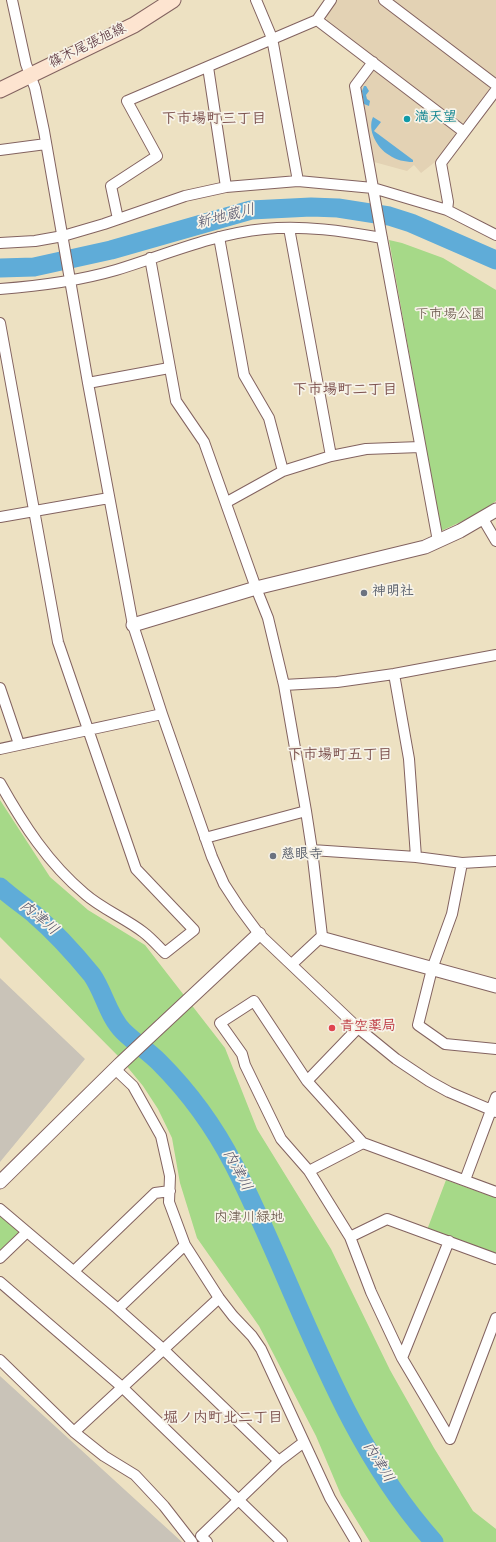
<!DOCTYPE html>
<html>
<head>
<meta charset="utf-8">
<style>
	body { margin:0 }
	canvas { display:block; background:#ede1c2 }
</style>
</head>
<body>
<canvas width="496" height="1542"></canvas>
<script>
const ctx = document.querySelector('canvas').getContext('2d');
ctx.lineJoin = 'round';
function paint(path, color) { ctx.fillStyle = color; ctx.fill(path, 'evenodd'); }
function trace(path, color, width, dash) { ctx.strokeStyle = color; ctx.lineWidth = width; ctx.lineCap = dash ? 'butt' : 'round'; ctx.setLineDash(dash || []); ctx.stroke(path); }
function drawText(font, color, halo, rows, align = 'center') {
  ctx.font = font + ' "Indie Flower","Klee One",sans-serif'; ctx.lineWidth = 3.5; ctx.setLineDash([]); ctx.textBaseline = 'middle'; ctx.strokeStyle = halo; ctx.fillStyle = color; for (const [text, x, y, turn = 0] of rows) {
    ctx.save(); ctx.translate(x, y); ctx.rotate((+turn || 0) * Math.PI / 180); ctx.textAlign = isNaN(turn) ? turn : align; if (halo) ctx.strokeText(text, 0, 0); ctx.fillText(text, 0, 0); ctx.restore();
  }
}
const built = new Path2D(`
	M336,0H496V79L489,86L490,91L466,122L461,123L327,20L326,16Z
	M377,70L455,131V136L435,162L421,173L414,165L407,171L374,162L359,91L372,71Z`);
const industrial = new Path2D(`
	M0,978L85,1059L0,1162Z
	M0,1376L182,1542H0Z`);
const green = new Path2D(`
	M389,240L402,243L443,258L496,290V501L480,513L441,531Z
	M0,800L50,877L88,910L145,945L225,1048L257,1129L331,1249L390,1370L434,1448L473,1511L496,1529V1542H370L341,1495L316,1436L259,1326L197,1238L180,1183L172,1138L158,1109L143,1086L120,1058L0,937Z
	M446,1180L496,1198V1256L427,1230Z
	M0,1215L18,1231V1234L0,1252Z`);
const water = new Path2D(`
	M364,86H366L369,91L366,95L367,99L370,101L369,106L364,104L362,91Z
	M373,117L381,122L374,131L413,160V162C405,162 396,160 389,155C377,148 367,130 373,117Z`);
const river = new Path2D(`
	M0,268L34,267L111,250L251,210L311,207L338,208L389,216L411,223L496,260
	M0,887C11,897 23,905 34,914C56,933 74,953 92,975C104,992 108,1016 123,1031C134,1042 148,1051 159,1062C189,1092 215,1128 234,1165C298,1290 339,1437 434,1542`);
const minor = new Path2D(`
	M12,0L26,64L35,88L44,131L88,383L133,625L162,714L212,857L224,884L239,907L259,934L358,1028L396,1059L429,1081L449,1092L496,1112
	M256,0L272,38L298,181
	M384,0L496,85
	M317,20L464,132
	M373,62L355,86L381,233L438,541
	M208,67L226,187
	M0,150L46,144
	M447,210L448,202L441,163L496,90
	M118,219L111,186L157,156L127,101L317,20L331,0
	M289,228L331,456
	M219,237L244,375L269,418L283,471
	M0,243L35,241L63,236L104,224L185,196L226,187L298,181L373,188L447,210L496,235
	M150,258L176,401L204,442L256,588L268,618L284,685L306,811L312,850L322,936L324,939
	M0,289C40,286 78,281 116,270C165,255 213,234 264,229C304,225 343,231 382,238
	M0,323L58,642L136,869L194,930L165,953C158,946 151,938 143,932C125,918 102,909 85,894C48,863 23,824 0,783
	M88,383L169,368
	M227,502L283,471L331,456L366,449L420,447
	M0,517L109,498
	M483,519L496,541
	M394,674L409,759L416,857
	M284,685L337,682L394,674L496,655
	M0,688L19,744
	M0,749L162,714
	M205,838L306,811
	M312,850L416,857L462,863L496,861
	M462,863L452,914L432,969L418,1025L445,1044L496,1049
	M292,964L322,936
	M115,1069L133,1086L161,1136L170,1176L169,1202L185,1245L219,1298L233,1316L252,1336L261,1349L330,1498L356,1542
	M307,1081L358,1028
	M309,1171L363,1143
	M465,1180L496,1097
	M0,1209L118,1309L164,1350L279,1461
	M350,1237L387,1219L496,1259
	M0,1258L27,1232
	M74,1271L155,1193L170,1191
	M0,1282L122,1387L282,1542
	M118,1309L185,1245
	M402,1358L449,1241
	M0,1360L74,1432L104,1456L135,1475L164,1506L192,1542
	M74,1432L219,1298
	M450,1439L402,1358L371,1292L350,1237L309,1171L281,1139L245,1065L242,1054L220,1023L254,1001L307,1081L363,1143L496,1192
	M450,1439L496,1318
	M207,1542L201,1536L279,1461L304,1442`);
const tertiary = new Path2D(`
	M133,625L256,588L425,547L460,531L496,510
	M324,939L496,986
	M0,1182L120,1064L259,934`);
const secondary = new Path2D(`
	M0,90L134,25L173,0`);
const markers = [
	[407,119,4,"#0f9aa8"],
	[364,593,4,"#6b7280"],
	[273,856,4,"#6b7280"],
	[332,1028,4,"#e0444e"]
];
const streetNames = [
	["篠木尾張旭線",88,47,-26]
];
const cultureNames = [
	["満天望",415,119]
];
const parkNames = [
	["下市場公園",450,316],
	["内津川緑地",249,1219]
];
const worshipNames = [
	["神明社",372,593],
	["慈眼寺",281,856]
];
const healthNames = [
	["青空薬局",340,1028]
];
const neighbourhoodNames = [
	["下市場町三丁目",214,121],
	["下市場町二丁目",345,392],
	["下市場町五丁目",340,757],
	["堀ノ内町北二丁目",223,1420]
];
const waterNames = [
	["新地蔵川",226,218,-14],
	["内津川",38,919,40],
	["内津川",236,1171,62],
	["内津川",377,1463,58]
];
paint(built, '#e3d2b4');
paint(industrial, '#c9c3b8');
paint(green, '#a6d988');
paint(water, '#5facd8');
trace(river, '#5facd8', 19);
trace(minor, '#836360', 12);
trace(tertiary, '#836360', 15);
trace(secondary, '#836360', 17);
trace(minor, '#fff', 10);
trace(tertiary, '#fff', 13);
trace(secondary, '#fde4d0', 15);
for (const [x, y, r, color] of markers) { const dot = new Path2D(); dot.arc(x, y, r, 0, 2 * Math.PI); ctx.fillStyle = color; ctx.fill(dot); trace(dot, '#f7f3e8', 1.5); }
drawText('14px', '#4a1f2b', '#f7f3e8', streetNames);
drawText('bold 14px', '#0d838f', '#f7f3e8', cultureNames, 'left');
drawText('14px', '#614e42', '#f7f3e8', parkNames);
drawText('bold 14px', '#5b616d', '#f7f3e8', worshipNames, 'left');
drawText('bold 14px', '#be3a42', '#f7f3e8', healthNames, 'left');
drawText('bold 15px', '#7d524f', '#f7f3e8', neighbourhoodNames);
drawText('italic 15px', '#515068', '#f7f3e8', waterNames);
</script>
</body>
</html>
